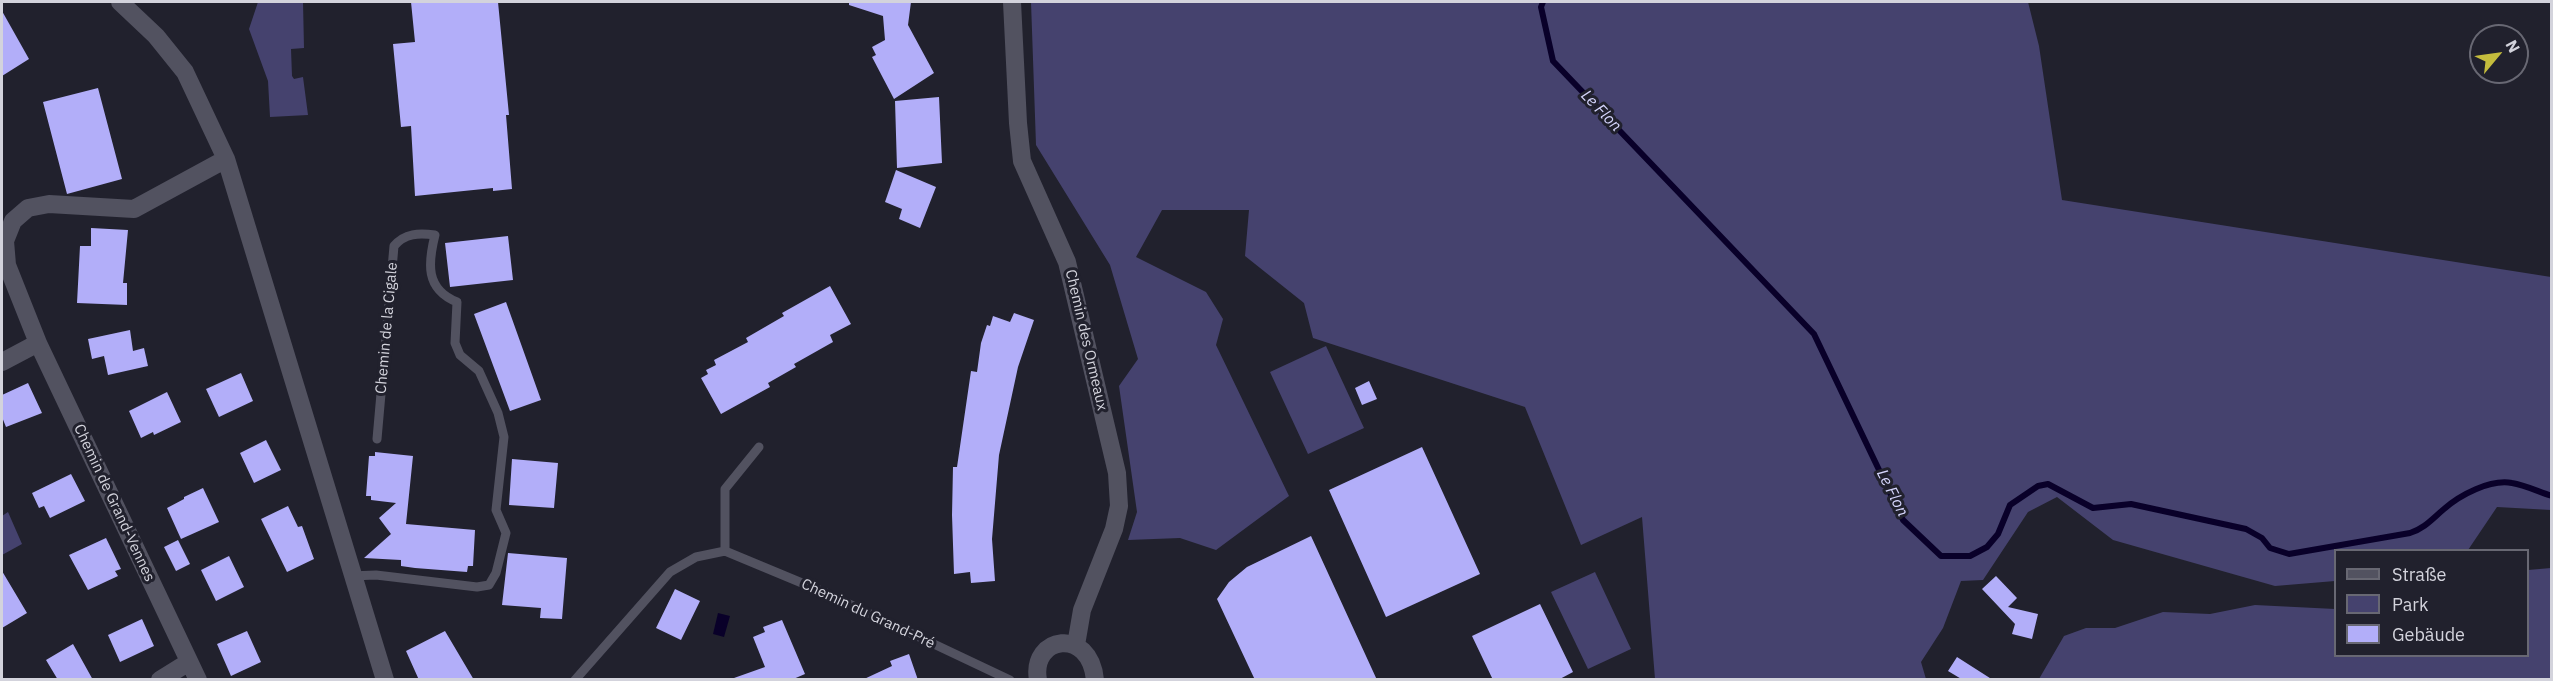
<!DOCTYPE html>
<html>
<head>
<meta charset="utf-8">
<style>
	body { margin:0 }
	#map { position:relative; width:2553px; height:681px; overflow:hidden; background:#21212d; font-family:"IBM Plex Sans",sans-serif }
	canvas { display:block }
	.frame { position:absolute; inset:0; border:3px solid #d3d3dc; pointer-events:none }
	.legend { position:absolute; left:2334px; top:549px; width:195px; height:108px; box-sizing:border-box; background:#21212d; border:2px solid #686873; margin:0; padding:8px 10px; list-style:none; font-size:18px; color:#d3d3dc }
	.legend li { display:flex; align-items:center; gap:12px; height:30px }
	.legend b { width:30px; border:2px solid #686873 }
	.north { position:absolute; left:2469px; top:24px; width:60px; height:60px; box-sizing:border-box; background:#21212d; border:2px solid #686873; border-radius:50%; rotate:61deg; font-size:16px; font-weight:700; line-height:24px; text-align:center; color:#d3d3dc }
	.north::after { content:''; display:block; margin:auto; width:21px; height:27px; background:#c4bc3d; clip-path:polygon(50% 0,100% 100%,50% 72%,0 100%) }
</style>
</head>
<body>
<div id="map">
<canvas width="2553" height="681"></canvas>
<div class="frame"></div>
<ul class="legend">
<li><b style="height:8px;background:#525260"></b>Straße</li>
<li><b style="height:16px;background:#45426e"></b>Park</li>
<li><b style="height:16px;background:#b2aef9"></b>Gebäude</li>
</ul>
<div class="north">N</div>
</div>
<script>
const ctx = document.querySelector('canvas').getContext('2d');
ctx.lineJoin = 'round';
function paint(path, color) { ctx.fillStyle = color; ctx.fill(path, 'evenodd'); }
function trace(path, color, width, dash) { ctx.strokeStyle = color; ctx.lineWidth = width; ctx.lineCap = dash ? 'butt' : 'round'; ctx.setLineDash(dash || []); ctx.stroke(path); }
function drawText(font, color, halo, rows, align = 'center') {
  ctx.font = font + ' "IBM Plex Sans",sans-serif'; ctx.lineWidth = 6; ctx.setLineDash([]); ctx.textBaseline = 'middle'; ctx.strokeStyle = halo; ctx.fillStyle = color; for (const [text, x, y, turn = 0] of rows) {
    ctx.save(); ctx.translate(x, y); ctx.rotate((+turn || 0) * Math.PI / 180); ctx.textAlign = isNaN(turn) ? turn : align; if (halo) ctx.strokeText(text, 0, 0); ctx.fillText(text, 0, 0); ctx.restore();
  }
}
const green = new Path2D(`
	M258,2H303L304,48L291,49L292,76L294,79L303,77L308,115L270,117L268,81L249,29Z
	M1031,2H2028L2039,46L2062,200L2551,277V510L2497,507L2468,550H2336L2335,581L2275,586L2113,540L2057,497L2028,512L1983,580L1961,581L1943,628L1921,662L1926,679H1655L1642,517L1581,545L1525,407L1313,338L1304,303L1245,256L1249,210H1162L1136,257L1206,292L1223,319L1216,345L1289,496L1216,550L1180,538L1128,540L1137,512L1119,386L1138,359L1110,265L1036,145Z
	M1326,346L1364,428L1308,454L1270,372Z
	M8,512L22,544L2,555V516Z
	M2551,568V679H2039L2064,636L2086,628H2115L2163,612L2210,614L2255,605L2335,609L2336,656H2528V570Z
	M1595,572L1631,649L1588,669L1551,592Z`);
const water = new Path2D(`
	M718,613L730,616L724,637L713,634Z`);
const stream = new Path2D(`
	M1543,2L1541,7L1553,61L1814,334L1903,520L1941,556H1970L1987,547L1998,534L2010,505L2038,486L2048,484L2093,508L2131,504L2246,529L2262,538L2270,548L2289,554L2410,533C2425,528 2432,519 2444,509C2460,495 2490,479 2512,483C2525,485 2539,492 2552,496`);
const building = new Path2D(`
	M411,2H498L509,115H506L512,189L493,191V188L415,196L411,126L401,127L393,44L415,42Z
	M849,2H911L908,25L934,73L894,99L872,57L876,55L872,47L885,40L883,16L849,5Z
	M2,11L29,59L2,76Z
	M98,88L122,179L67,194L43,102Z
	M939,97L942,163L897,168L895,101Z
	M896,170L936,187L920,228L899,219L902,209L885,202Z
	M91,228L128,230L123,283H127V305L77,303L80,246H91Z
	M508,236L513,280L450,287L445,243Z
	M830,286L851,324L830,335L833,342L794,364L796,367L768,383L770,387L721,414L701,378L708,374L706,370L716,365L714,360L748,342L746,338L784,316L782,313Z
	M506,302L541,400L510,411L474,314Z
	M1014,313L1034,320L1018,367L999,455L992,539L995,581L971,583L970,572L954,574L952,515L953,467H957L971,371L977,372L981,343L987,325L990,326L993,316L1010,322Z
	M130,330L133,351L144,348L148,366L108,375L104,356L92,359L88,339Z
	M241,373L253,401L219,417L206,389Z
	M1369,381L1377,399L1362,405L1355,388Z
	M28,383L42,413L6,427L2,417V395Z
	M167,392L181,422L154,435L153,432L141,438L129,411Z
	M266,440L281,470L254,483L240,453Z
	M1422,447L1480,574L1386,617L1329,490Z
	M375,452L413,456L406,524L475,530L473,566H468L467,572L415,568L401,566V560L364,558L391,534L379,518L396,503L371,500V496H366L369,456H375Z
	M512,459L558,463L554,508L509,505Z
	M71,474L85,501L50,518L44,506L39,508L32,493Z
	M203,488L219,522L181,539L167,508L184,499V497Z
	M288,506L298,527L302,526L314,559L287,572L261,519Z
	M1311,536L1377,680H1255L1217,599L1229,582L1247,567Z
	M106,538L121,569L115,571L118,576L88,590L69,555Z
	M178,540L190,564L176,571L164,547Z
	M508,553L567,558L562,619L540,618L541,608L502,605Z
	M229,556L244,587L216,601L201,570Z
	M2,571L27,613L2,628Z
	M1996,576L2017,598L2008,607L2038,614L2032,639L2012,634L2015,624L1982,589Z
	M675,589L700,601L681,640L656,628Z
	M1540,604L1573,672L1558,680H1493L1472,636Z
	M142,619L154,646L120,662L108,635Z
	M782,620L805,674L791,680H735L734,678L765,667L753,637L765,632L763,627Z
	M247,631L261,662L231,676L217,644Z
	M445,631L474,680H419L406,651Z
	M73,644L93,680H58L46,660Z
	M909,654L918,680H862L892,666L890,661Z
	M1957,657L1993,680H1963L1948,671Z`);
const service = new Path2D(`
	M725,551V489L759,447
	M351,576L376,575L477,587L489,585L496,573L506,533L496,510L504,437L498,413L479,371L460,355L455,343L457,302C425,289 428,263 435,235C419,233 405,233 394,246L377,439
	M575,680L670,572L696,557L725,551L826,593L1010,680`);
const minor = new Path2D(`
	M120,2L156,36L185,72L226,159L385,680
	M1012,2L1018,123L1022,161L1067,262L1117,473L1119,506L1114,529L1082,610L1076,645
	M2,362L38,343
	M160,680L189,662
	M198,680L38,343L7,265L5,241L13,221L28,208L49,204L134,209L226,159
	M1038,680C1030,636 1090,626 1095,680`);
const streetNames = [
	["Chemin de la Cigale",387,328,-85],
	["Chemin des Ormeaux",1086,340,77],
	["Chemin de Grand-Vennes",114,503,65],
	["Chemin du Grand-Pré",868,614,25]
];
const waterNames = [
	["Le Flon",1601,111,46],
	["Le Flon",1892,493,63]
];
paint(green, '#45426e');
paint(water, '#090029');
trace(stream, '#090029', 6);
paint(building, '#b2aef9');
trace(service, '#525260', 9);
trace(minor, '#525260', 18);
drawText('15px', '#d3d3dc', '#21212d', streetNames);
drawText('italic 16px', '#d5d5fc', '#21212d', waterNames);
</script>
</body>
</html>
